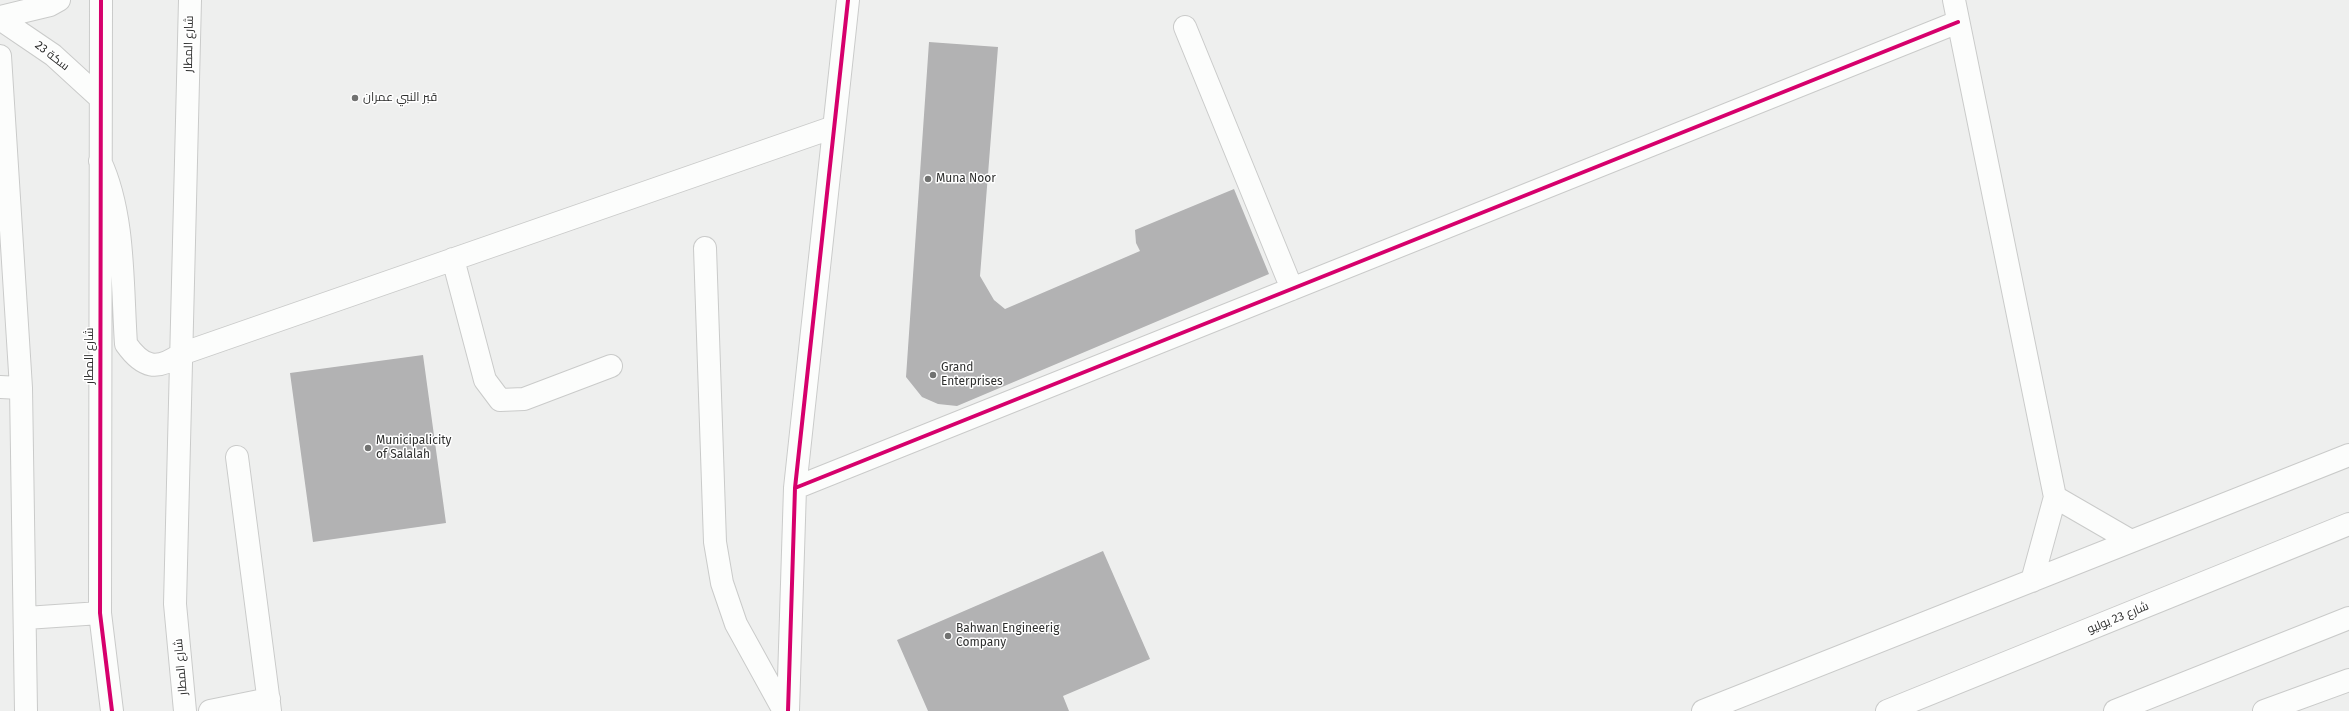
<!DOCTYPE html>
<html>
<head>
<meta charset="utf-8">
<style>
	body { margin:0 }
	canvas { display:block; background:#eeefee }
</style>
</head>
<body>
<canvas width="2349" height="711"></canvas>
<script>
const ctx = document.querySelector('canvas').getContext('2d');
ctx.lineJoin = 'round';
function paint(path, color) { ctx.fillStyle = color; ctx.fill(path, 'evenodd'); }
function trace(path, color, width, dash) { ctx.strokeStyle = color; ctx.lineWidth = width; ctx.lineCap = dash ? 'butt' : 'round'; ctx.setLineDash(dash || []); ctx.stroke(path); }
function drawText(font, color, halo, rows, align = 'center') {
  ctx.font = font + ' "Fira Sans",Cairo,sans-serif'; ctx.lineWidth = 3; ctx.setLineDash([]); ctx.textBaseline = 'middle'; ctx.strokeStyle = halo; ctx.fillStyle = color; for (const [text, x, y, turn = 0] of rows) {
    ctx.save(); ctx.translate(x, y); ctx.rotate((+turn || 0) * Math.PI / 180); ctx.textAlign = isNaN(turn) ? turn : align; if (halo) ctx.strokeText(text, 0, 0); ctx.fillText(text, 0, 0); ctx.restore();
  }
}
const building = new Path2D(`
	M929,42L998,47L980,276L994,300L1005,309L1140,251L1136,243L1135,230L1234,189L1269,274L957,406L938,404L922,397L906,377Z
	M423,355L446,523L313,542L290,373Z
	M1103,551L1150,659L1063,696L1069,711H928L897,640Z`);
const minor = new Path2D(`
	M101,0L100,613L112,711
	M1954,0L2055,497L2032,581
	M0,17L50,5L59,0
	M0,19L53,55L100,98
	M1185,27L1292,289
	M0,56L21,388L26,711
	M100,161C125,214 122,286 126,344C143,368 157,371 181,354L834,127
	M705,248L715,542L722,583L736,624L784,711
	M453,259L485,380L500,400L524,399L611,366
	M0,387L21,388
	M237,457L270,711
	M795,488L1958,22
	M2055,497L2131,541
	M26,618L100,613
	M185,711L175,604L190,0
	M210,711L269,699
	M788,711L795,488L848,0
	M1703,711L2349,455
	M2264,711L2349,680`);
const major = new Path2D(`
	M1887,711L2349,524
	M2115,711L2349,618`);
const cycleway = new Path2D(`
	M101,0L100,613L112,711
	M795,488L1958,22
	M788,711L795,488L848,0`);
const markers = [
	[355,98,4,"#717271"],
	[928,179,4,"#717271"],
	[933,375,4,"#717271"],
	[368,448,4,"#717271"],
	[948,636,4,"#717271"]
];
const streetNames = [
	["شارع المطار",189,44,-89],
	["23 سكة",52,56,38],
	["شارع المطار",90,356,-90],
	["شارع 23 يوليو",2118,618,-22],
	["شارع المطار",181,667,-95]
];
const poiNames = [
	["قبر النبي عمران",363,98],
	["Muna Noor",936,179],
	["Grand",941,368],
	["Enterprises",941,382],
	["Municipalicity",376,441],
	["of Salalah",376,455],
	["Bahwan Engineerig",956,629],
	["Company",956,643]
];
paint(building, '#b2b2b3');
trace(minor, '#cacbca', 24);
trace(major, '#cacbca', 24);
trace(minor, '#fcfdfc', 22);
trace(major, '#fcfdfc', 22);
trace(cycleway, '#d6006c', 4);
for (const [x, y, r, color] of markers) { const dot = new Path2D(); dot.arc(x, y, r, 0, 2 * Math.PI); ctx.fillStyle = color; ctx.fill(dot); trace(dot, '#fff', 1.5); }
drawText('12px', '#2e2f2e', '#fff', streetNames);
drawText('12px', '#2e2f2e', '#fff', poiNames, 'left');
</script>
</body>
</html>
